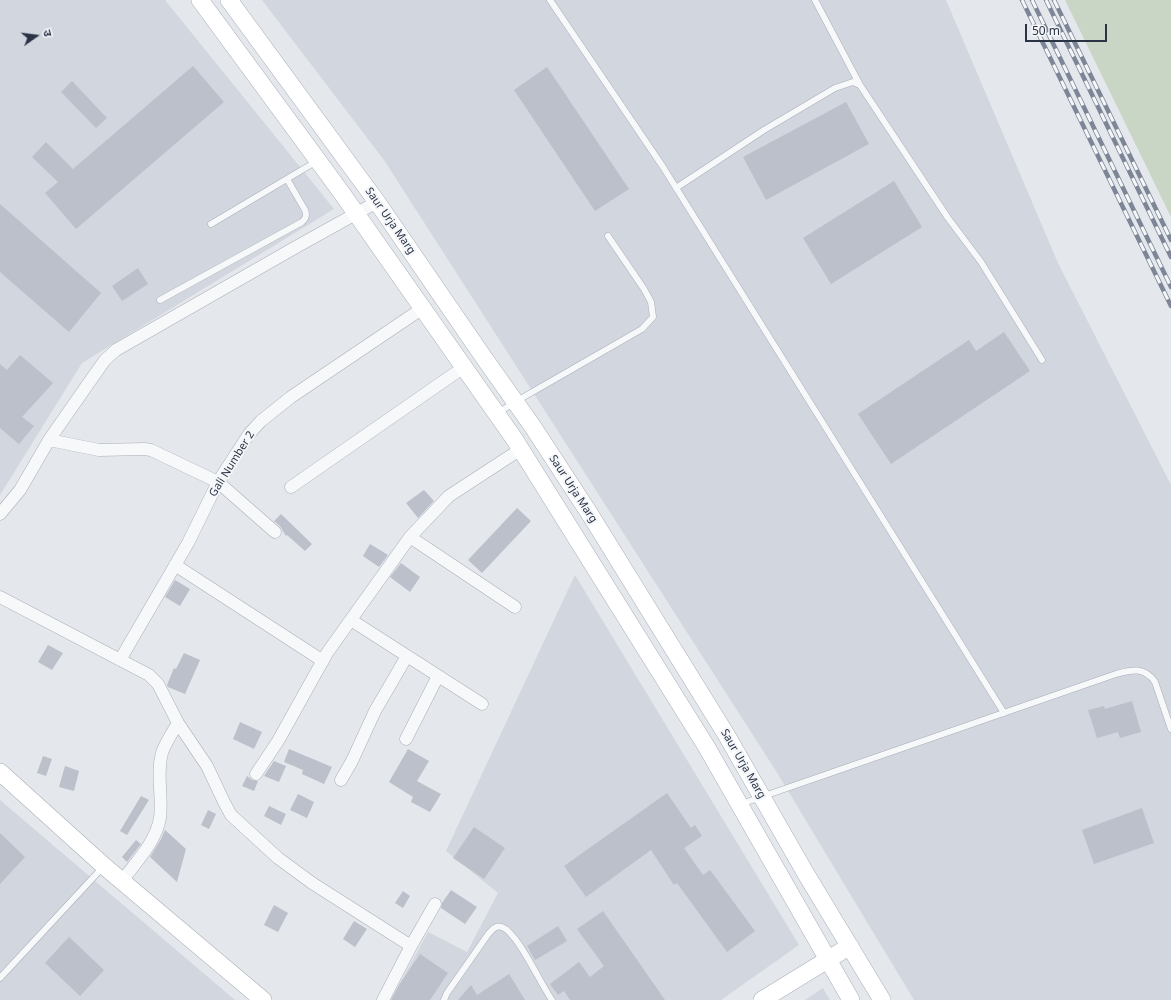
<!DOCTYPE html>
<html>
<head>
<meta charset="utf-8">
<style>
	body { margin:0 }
	#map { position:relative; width:1171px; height:1000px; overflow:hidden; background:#e4e7ec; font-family:"Noto Sans","Noto Sans Devanagari",sans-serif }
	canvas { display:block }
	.north { position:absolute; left:16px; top:16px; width:40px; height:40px; -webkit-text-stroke:3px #f4f6f9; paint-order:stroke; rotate:76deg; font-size:11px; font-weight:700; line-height:16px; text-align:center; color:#2b3445 }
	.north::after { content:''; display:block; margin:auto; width:14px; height:18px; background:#2b3445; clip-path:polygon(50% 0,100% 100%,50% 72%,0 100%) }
	.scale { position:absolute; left:1025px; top:24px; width:82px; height:18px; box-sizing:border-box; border:2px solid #2b3445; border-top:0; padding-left:5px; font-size:12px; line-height:14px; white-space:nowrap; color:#2b3445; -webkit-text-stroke:3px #f4f6f9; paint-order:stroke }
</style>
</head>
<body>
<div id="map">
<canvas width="1171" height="1000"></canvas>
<div class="north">उ</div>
<div class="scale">50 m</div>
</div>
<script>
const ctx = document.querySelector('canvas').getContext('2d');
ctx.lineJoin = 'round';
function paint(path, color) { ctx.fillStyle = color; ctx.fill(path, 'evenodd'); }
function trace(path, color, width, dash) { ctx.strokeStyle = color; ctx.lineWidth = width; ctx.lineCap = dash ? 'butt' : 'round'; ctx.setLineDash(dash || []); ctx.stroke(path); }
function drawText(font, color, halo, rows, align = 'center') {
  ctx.font = font + ' "Noto Sans",sans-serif'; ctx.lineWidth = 4; ctx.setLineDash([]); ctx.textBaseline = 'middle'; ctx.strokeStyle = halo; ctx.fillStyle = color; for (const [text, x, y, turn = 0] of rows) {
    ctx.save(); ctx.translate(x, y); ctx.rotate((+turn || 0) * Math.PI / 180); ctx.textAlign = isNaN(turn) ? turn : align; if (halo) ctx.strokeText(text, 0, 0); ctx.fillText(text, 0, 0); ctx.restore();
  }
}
const built = new Path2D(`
	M0,0H165L334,209L82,363L0,495Z
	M262,0H946L1058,263L1171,485V1000H914L776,771L384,160Z
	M575,575L799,945L721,1000H391L428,932L467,952L498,893L446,851Z
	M0,800L235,1000H0Z
	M823,988L830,1000H805Z`);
const green = new Path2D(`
	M1065,0H1171V217Z`);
const building = new Path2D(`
	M193,66L224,102L76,229L45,193L58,182L32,157L46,142L73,169Z
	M547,67L629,189L595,211L514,90Z
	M72,81L107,118L96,128L61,92Z
	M846,102L869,144L766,200L743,157Z
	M894,181L922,227L831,284L803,238Z
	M0,204L101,293L69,332L0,272Z
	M138,268L148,284L122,301L112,286Z
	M1004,332L1030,371L891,464L858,414L969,340L976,351Z
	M20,355L53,383L22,417L34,426L19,444L0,428V364L7,370Z
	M424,490L434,501L418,518L406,503Z
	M517,508L531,521L482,573L468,560Z
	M281,514L312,544L305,551L287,535L286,536L280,526L274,521Z
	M370,544L388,555L379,567L363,556Z
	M401,563L420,577L410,592L390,577Z
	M175,580L190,589L180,606L165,597Z
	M48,645L63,653L52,670L38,662Z
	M184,653L200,660L185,694L168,687L167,685L174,668L176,669Z
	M1132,701L1141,732L1120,738L1118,732L1097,738L1088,710L1104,706L1105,709Z
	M240,722L262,732L254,749L233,739Z
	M289,749L332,767L324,784L302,774L303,770L284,762Z
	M408,749L429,761L417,781L441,794L430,812L411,802L413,797L389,782Z
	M43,756L52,759L46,776L37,773Z
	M274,761L286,766L279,782L264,776Z
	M65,766L79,771L74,791L59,787Z
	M247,776L252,780L258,781L254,791L242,786Z
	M667,793L691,828L695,825L702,836L684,848L703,875L710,870L755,931L727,952L677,883L674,885L651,850L586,897L564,866Z
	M298,794L314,802L307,818L290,810Z
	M141,796L149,800L127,835L120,831Z
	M269,806L286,814L281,825L264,816Z
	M1142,808L1154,843L1094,864L1082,830Z
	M208,810L216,814L209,829L201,825Z
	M474,827L505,848L484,879L453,858Z
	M165,830L186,849L177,882L150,857L161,839Z
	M0,833L25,857L0,884Z
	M136,840L141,844L127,862L122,857Z
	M451,890L477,907L465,924L441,908L442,903Z
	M403,891L410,896L403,908L395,903Z
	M274,905L288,913L278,932L264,925Z
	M603,911L665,1000H570L564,991L558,995L550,984L579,962L590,977L604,966L577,929Z
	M354,921L367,929L355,947L343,939Z
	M558,926L567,941L535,960L527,946Z
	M69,937L104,970L80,996L45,963Z
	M420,954L448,973L430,1000H391L399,985Z
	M509,974L525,1000H458L471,985L477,995Z`);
const lane = new Path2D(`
	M550,0L663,167L1004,713
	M815,0L860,85
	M676,188L764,130L835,88L853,82L860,85L948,218L981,262L1042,360
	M211,224L317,161
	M160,300L302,222C306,218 307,216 305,210L287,179
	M498,413L515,402L642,329L653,317L651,302L644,289L608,236
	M741,804L1116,674C1131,670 1144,666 1155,682L1171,729
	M0,978L103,867
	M444,1000L447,993L489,933C493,929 496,925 502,927C518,933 541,985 552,1000`);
const street = new Path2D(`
	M49,440L99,450L144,449L151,450L218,482L275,532
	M291,487L464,367
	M0,514L20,490L49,440L95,374L105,360L116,350L296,247L377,202
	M410,537L515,607
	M175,565L323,661
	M0,597L149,675L158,684L178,723L207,766L224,802L231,815L278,858L312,883L411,946
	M351,620L482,704
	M120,660L188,543L218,482L249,434L261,421L291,397L423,308
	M406,739L438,676
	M256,774L278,741L327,653L410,537L449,496L521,449
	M341,780L352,761L375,711L407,656
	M122,881C136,862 156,842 160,818C163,797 156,774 162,753C165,743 173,732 178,723
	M383,1000L411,946L435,904`);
const secondary = new Path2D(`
	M200,0L341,192L515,440L706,746L851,1000
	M229,0L377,202L482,355L533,427L591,516L727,736L806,874L882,1000
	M0,772L104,866L263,1000
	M762,1000L850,946`);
const rail = new Path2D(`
	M1022,0L1171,306
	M1032,0L1171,287
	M1046,0L1171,257
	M1054,0L1171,240`);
const streetNames = [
	["Saur Urja Marg",390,221,55],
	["Gali Number 2",232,464,-58],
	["Saur Urja Marg",573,489,57],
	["Saur Urja Marg",743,764,60]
];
paint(built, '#d2d6de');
paint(green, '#c9d6c5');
paint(building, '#bbc0ca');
trace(lane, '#a9aeb7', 7);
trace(street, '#a9aeb7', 13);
trace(secondary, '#a9aeb7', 18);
trace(lane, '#f7f8fa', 6);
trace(street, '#f7f8fa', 12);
trace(secondary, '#fff', 17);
trace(rail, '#7d8696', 4.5);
trace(rail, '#f4f6f9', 3, [9]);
drawText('11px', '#2b3445', '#f4f6f9', streetNames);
</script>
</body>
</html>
